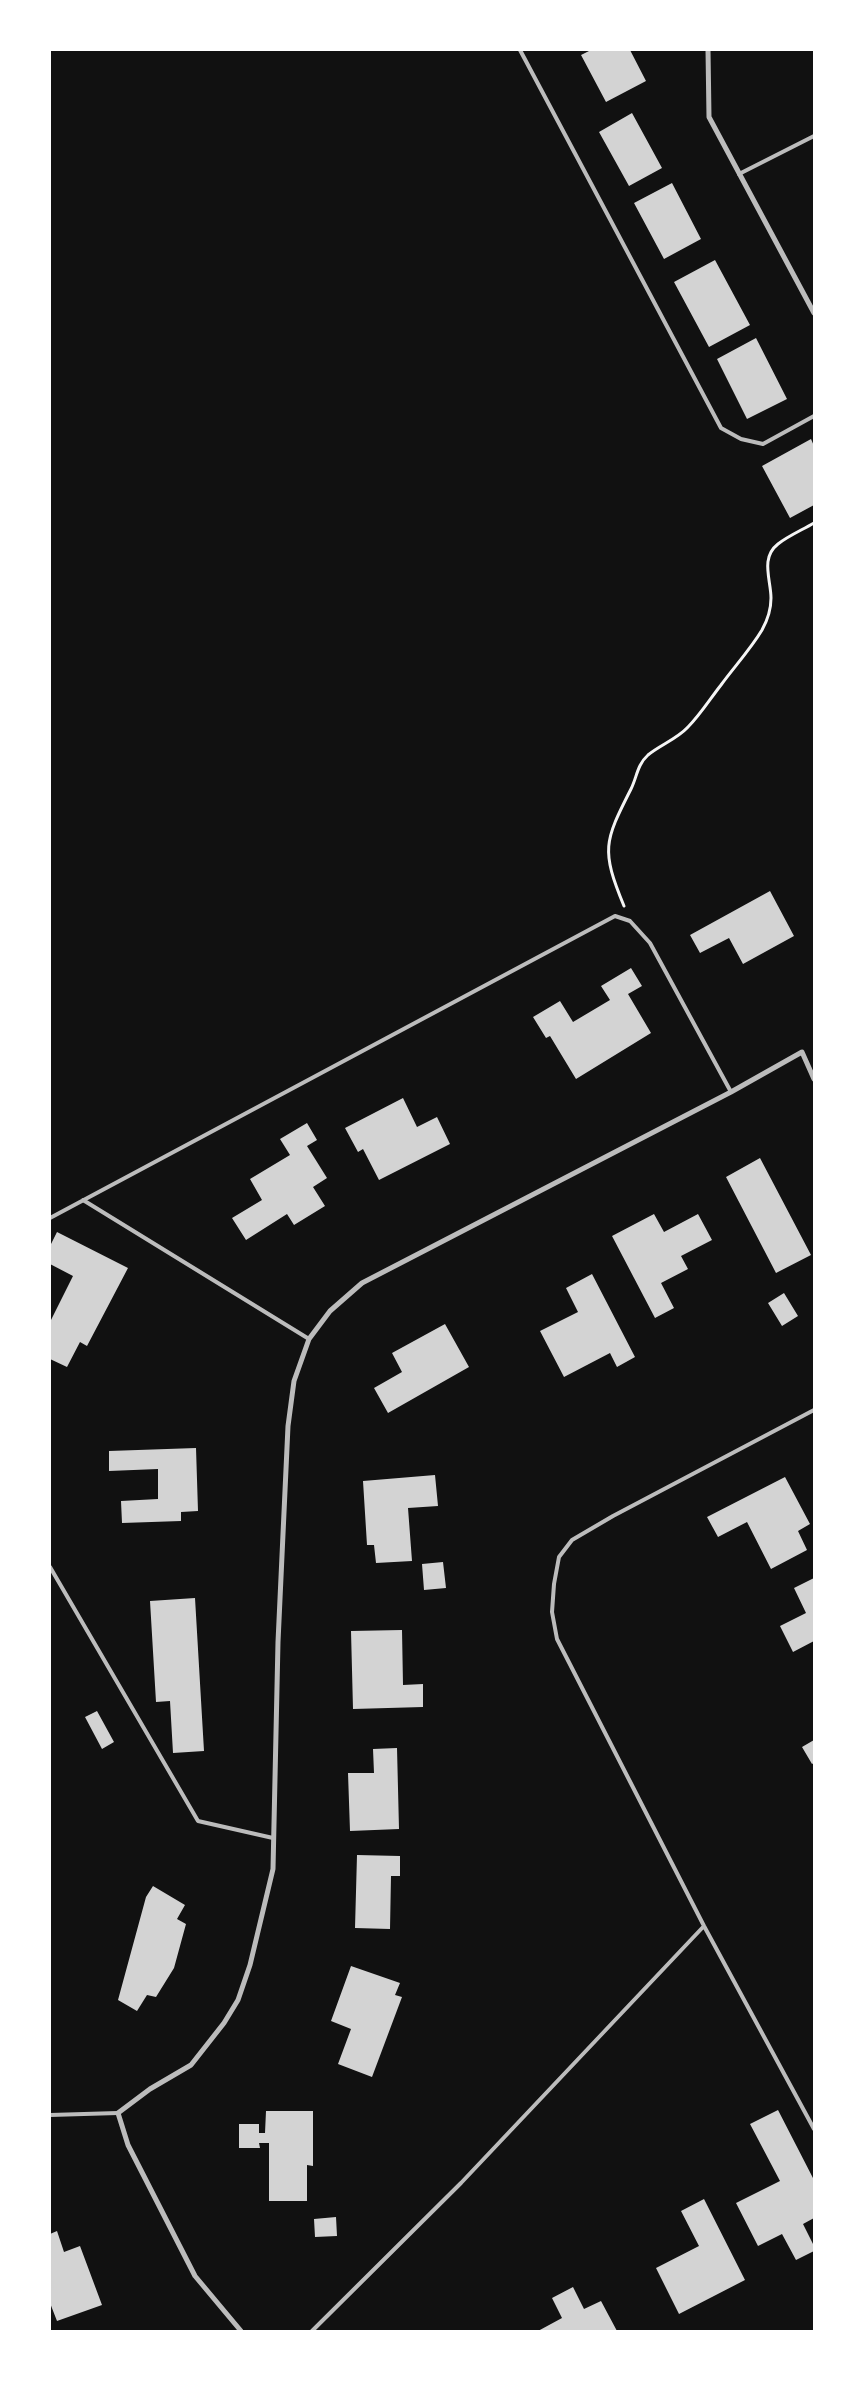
<!DOCTYPE html>
<html>
<head>
<meta charset="utf-8">
<style>
	body { margin:0 }
	#map { position:relative; width:864px; height:2381px; overflow:hidden; background:#111; font-family:Poppins,sans-serif }
	canvas { display:block }
	.frame { position:absolute; inset:0; border:51px solid #fff; pointer-events:none }
</style>
</head>
<body>
<div id="map">
<canvas width="864" height="2381"></canvas>
<div class="frame"></div>
</div>
<script>
const ctx = document.querySelector('canvas').getContext('2d');
ctx.lineJoin = 'round';
function paint(path, color) { ctx.fillStyle = color; ctx.fill(path, 'evenodd'); }
function trace(path, color, width, dash) { ctx.strokeStyle = color; ctx.lineWidth = width; ctx.lineCap = dash ? 'butt' : 'round'; ctx.setLineDash(dash || []); ctx.stroke(path); }
const building = new Path2D(`
	M591,50H630L646,81L606,102L581,55Z
	M632,113L662,168L629,186L599,132Z
	M672,183L701,239L664,259L634,203Z
	M715,260L750,325L709,347L674,282Z
	M756,338L787,399L747,419L717,359Z
	M811,439L814,446V505L790,518L762,466Z
	M770,891L794,936L743,964L729,938L700,953L690,935Z
	M631,968L642,986L628,994L651,1033L576,1079L550,1036L546,1038L533,1017L560,1001L573,1022L610,1000L601,986Z
	M403,1098L417,1127L437,1117L450,1144L379,1180L363,1149L358,1152L345,1128Z
	M307,1123L317,1140L307,1146L327,1178L313,1187L325,1206L294,1225L287,1214L246,1240L232,1218L262,1200L250,1179L290,1155L280,1139Z
	M760,1158L811,1255L776,1273L726,1177Z
	M654,1214L664,1232L698,1214L712,1240L681,1256L688,1269L661,1283L674,1308L655,1318L612,1236Z
	M57,1232L128,1268L87,1346L80,1342L67,1367L50,1359V1322L73,1276L50,1264V1246Z
	M592,1274L635,1357L617,1367L610,1353L564,1377L540,1331L578,1312L566,1288Z
	M784,1293L798,1316L782,1326L768,1303Z
	M445,1324L469,1367L388,1413L374,1388L402,1372L392,1353Z
	M196,1448L198,1511L181,1512V1521L122,1523L121,1501L158,1499V1469L109,1471V1451Z
	M435,1475L438,1506L408,1508L412,1561L376,1563L374,1545H367L363,1481Z
	M785,1477L810,1524L798,1531L807,1550L771,1569L747,1522L718,1537L707,1517Z
	M443,1562L446,1588L424,1590L422,1564Z
	M814,1578V1641L793,1652L780,1626L806,1613L794,1588Z
	M195,1598L204,1751L173,1753L170,1701L156,1702L150,1601Z
	M402,1630L403,1685L423,1684V1707L353,1709L351,1631Z
	M97,1711L114,1742L102,1749L85,1717Z
	M814,1740V1763L812,1764L802,1747Z
	M397,1748L399,1829L350,1831L348,1773H374L373,1749Z
	M357,1855L400,1856V1876H391L390,1929L355,1928Z
	M153,1886L185,1905L177,1919L186,1924L174,1968L156,1997L147,1995L137,2011L118,2000L146,1897Z
	M351,1966L400,1983L395,1995L402,1997L372,2077L338,2064L351,2029L331,2021Z
	M778,2110L814,2180V2218L803,2224L814,2246V2251L796,2260L782,2234L758,2246L736,2203L780,2181L750,2124Z
	M266,2111H313V2166L307,2165V2201H269V2143H259L260,2148H239V2124H259V2133H265Z
	M704,2199L745,2280L679,2314L656,2268L699,2246L681,2211Z
	M336,2217L337,2236L315,2237L314,2219Z
	M57,2231L64,2252L80,2246L102,2305L57,2321L50,2303V2234Z
	M573,2287L584,2309L601,2301L617,2331H538L562,2318L552,2298Z`);
const path = new Path2D(`
	M624,906C601,850 604,842 631,789C637,777 637,765 648,755C660,745 677,739 688,727C700,715 710,699 721,685C734,667 750,650 762,630C767,621 771,608 771,598C771,580 760,558 778,544C788,536 802,530 814,523`);
const service = new Path2D(`
	M520,50L721,428L741,439L763,444L814,416
	M739,174L814,136
	M83,1200L309,1339
	M50,1218L615,916L630,921L650,943L731,1092
	M814,1410L613,1516L572,1540L559,1557L554,1584L552,1612L557,1639L704,1926L814,2129
	M50,1567L198,1821L273,1838
	M50,2115L118,2113
	M312,2331L461,2183L704,1926`);
const minor = new Path2D(`
	M708,50L709,117L814,313
	M241,2331L195,2276L128,2145L118,2113L150,2089L191,2065L224,2023L238,2000L250,1965L273,1869L278,1642L288,1426L294,1381L309,1339L330,1311L362,1283L731,1092L802,1052L814,1079`);
paint(building, '#d3d3d3');
trace(path, '#f5f5f5', 3);
trace(service, '#bcbcbc', 4);
trace(minor, '#bcbcbc', 5);
</script>
</body>
</html>
